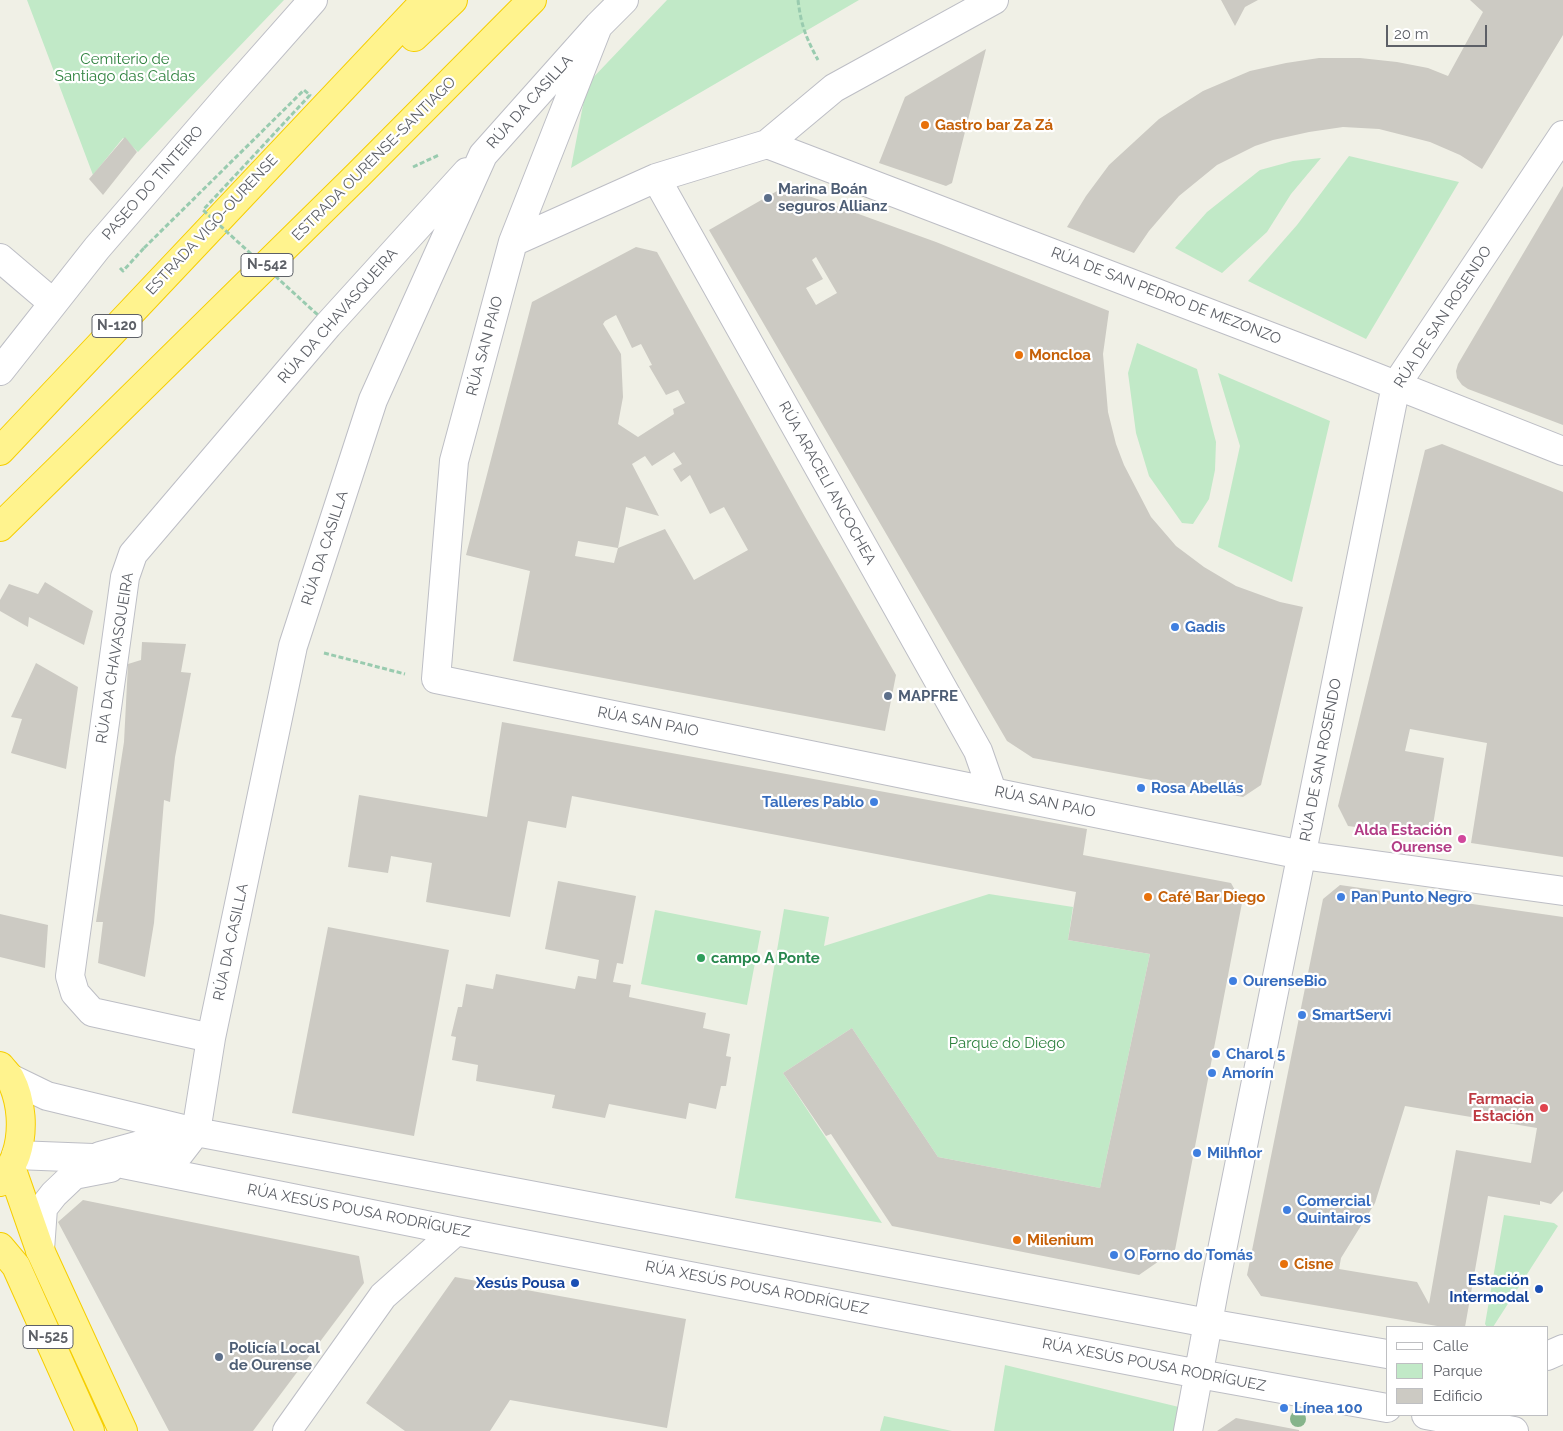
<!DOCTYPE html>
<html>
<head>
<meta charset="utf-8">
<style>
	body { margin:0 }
	#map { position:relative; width:1563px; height:1431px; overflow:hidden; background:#f0f0e6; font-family:Raleway,sans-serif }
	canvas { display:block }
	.legend { position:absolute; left:1386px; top:1326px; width:162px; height:90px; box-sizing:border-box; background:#fff; border:1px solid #bebfc2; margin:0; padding:6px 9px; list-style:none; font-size:15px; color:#5d6067 }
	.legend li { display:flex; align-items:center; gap:10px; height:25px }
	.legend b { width:25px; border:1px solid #bebfc2 }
	.scale { position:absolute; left:1386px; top:25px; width:101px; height:22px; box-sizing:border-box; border:2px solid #5d6067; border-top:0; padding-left:6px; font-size:15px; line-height:18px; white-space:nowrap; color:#5d6067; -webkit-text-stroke:4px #fff; paint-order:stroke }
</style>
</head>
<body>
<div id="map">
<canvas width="1563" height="1431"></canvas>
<ul class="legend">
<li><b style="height:6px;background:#fff"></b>Calle</li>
<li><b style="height:14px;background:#c1e9c7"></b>Parque</li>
<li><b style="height:14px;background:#cccac3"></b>Edificio</li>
</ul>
<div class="scale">20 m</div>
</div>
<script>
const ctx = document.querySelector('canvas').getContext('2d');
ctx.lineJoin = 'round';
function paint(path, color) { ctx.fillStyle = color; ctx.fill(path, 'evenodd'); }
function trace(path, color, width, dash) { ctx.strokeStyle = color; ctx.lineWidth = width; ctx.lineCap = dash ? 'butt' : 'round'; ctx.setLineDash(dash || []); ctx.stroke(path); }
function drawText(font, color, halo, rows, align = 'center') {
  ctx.font = font + ' Raleway,sans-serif'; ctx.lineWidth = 4.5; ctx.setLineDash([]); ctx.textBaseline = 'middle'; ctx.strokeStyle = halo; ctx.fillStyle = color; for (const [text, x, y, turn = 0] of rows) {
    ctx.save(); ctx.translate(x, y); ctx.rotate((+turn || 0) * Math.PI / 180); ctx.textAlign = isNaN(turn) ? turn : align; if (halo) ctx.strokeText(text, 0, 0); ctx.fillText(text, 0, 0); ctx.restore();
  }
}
const green = new Path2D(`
	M27,0H284L138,152L123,138L93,175Z
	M667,0H859L571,168L587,84Z
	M1349,156L1459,182L1366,339L1248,281L1297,225Z
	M1321,158L1291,194L1267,232L1222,273L1175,248L1207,212L1260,170L1293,161Z
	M1137,343L1197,369L1216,442L1215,470L1209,499L1193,524L1182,523L1149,476L1136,433L1128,373Z
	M1218,373L1330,421L1292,582L1218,547L1240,446Z
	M989,894L1073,907L1068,940L1150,954L1100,1188L938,1157L852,1028L783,1073L882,1223L735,1198L784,909L829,917L824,946Z
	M655,910L761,931L747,1005L641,984Z
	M1504,1215L1554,1223L1558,1226L1493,1327H1487L1485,1324Z
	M1005,1365L1183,1408L1178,1431H994Z
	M884,1416L952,1431H880Z`);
const building = new Path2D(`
	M1221,0H1258L1245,7L1235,26Z
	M1470,0H1563V35L1482,169L1460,155L1430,142L1379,129L1343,127L1309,132L1273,140L1255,146L1217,165L1179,196L1149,231L1134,253L1067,227L1086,196L1109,165L1159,119L1203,91L1250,71L1286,63L1319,58H1360L1397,62L1428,68L1448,76L1483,12Z
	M986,49L952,183L946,186L879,163L905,97Z
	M125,137L137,152L103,195L89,179Z
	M1563,186V425L1468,389L1462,385L1457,378L1456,371L1458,364Z
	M784,187L936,242L1109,311L1103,354L1108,412L1116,444L1124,465L1151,517L1176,546L1204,567L1236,586L1280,602L1303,607L1261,785L1243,797L1033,758L1007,741L709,230ZM816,257L837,293L816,305L806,288L823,279L812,260Z
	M636,247L657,252L805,517L896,675L885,731L513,661L530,571L466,555L532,302ZM616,315L632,348L641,344L652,365L649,366L666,395L678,390L685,403L673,409L674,414L638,437L618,424L623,397L621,354L603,324L605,321ZM674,452L682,464L673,469L681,482L690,475L710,514L724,507L748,550L694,580L665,529L618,548L614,563L575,556L578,541L618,548L626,507L659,516L632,464L645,456L652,466Z
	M1442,444L1563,492V857L1471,843L1487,743L1410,729L1405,751L1444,758L1431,837L1348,826L1338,806L1425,450Z
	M45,582L93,611L84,645L29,617L28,627L0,611V600L9,584L38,594Z
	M142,642L186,644L181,672L191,673L175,757L170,802L164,800L154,923L145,977L98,963L103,922H96L124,742L128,664L141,660Z
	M36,663L78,687L66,769L11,753L22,719L11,717Z
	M502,722L1087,829L1083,855L1231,883L1242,903L1175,1250L1139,1275L892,1226L831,1134L826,1136L783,1073L852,1028L938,1157L1100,1188L1150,954L1068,940L1076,892L572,796L566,828L528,821L510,917L426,902L432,863L391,856L388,873L348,867L359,795L487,817Z
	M558,881L636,896L623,964L617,963L613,982L631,985L629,997L706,1013L703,1028L730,1034L726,1056L731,1057L726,1086H721L716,1109L689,1103L686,1119L609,1104L605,1118L552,1108L555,1095L476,1081L478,1065L452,1060L456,1037L451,1036L458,1007H462L466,984L493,989L496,974L575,989L578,976L596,979L599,960L545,949Z
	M1340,885L1563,917V1191L1551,1204L1540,1201V1205L1488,1196L1465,1327H1443L1261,1296L1247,1275L1323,899ZM1405,1106L1537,1128L1531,1163L1456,1150L1429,1304L1417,1282L1339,1269L1341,1258L1375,1203Z
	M0,914L48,925L45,968L0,957Z
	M328,927L449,950L414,1136L292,1113Z
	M83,1200L359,1256L364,1283L253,1431H169L58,1222Z
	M455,1277L686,1319L667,1428L510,1400L490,1431H405L366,1403Z
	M1236,1418L1299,1430V1431H1217Z`);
const path = new Path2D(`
	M798,0C801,25 806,38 818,60
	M413,167L439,155
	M120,268L123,271L144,248
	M324,653L405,674`);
const street = new Path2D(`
	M598,26L513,242L454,461L436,679L1302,855L1563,891
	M767,144L1350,367L1563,451
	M656,178L978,751L992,791
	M513,242L656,178L767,144L834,88L994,0
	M0,258L53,303
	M0,371L97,248L229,95L313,0
	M211,1038L92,1012L75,993L70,976L125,577L133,554L328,325L467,172
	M10,1078L47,1096L196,1132L1208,1323L1387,1354
	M16,1155L93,1158L456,1231L1199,1374L1387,1408
	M100,1156L140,1145L179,1154L196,1132L211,1038L293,646L373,400L483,155L598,26L624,0
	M40,1250L43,1208L54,1194L74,1175L110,1168
	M1547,1356L1563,1349
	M1426,1415L1514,1431
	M287,1431L383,1296L456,1231
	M1188,1431L1215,1285L1396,385L1563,135`);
const highway = new Path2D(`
	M414,37L453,0
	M0,451L426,0
	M0,527L358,175L532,0
	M0,1066C3,1070 7,1074 10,1078C22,1101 24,1131 16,1155C13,1165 6,1173 0,1182
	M11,1167L40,1250L123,1431
	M0,1247L16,1266L90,1431`);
const pathBridge = new Path2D(`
	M144,248L304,90L310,95L203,210L319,316`);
const trees = [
	[1298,1419]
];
const markers = [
	[925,125,5,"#e8710a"],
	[768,198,5,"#5c6f8a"],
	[1019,355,5,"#e8710a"],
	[1175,627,5,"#3f7fe0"],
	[888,696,5,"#5c6f8a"],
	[1141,788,5,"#3f7fe0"],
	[874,802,5,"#3f7fe0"],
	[1462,839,5,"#d1479c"],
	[1148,897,5,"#e8710a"],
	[1341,897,5,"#3f7fe0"],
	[701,958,5,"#2e9e5b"],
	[1233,981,5,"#3f7fe0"],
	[1302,1015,5,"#3f7fe0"],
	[1216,1054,5,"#3f7fe0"],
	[1212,1073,5,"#3f7fe0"],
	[1544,1108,5,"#e0444e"],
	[1197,1153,5,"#3f7fe0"],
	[1287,1210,5,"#3f7fe0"],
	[1017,1240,5,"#e8710a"],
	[1114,1255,5,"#3f7fe0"],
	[1284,1264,5,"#e8710a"],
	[575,1283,5,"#1a4fb4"],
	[1539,1289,5,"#1a4fb4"],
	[219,1357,5,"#5c6f8a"],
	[1284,1408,5,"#3f7fe0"]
];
const shields = [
	[267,265,52],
	[117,326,50],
	[48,1337,50]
];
const shieldNames = [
	["N-542",267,265],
	["N-120",117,326],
	["N-525",48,1337]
];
const parkNames = [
	["Cemiterio de",125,59],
	["Santiago das Caldas",125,76],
	["Parque do Diego",1007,1043]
];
const streetNames = [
	["RÚA DA CASILLA",530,102,-48],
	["ESTRADA OURENSE-SANTIAGO",374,159,-45],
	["PASEO DO TINTEIRO",153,183,-49],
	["ESTRADA VIGO-OURENSE",212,225,-47],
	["RÚA DE SAN PEDRO DE MEZONZO",1166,296,21],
	["RÚA DA CHAVASQUEIRA",338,316,-49],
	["RÚA DE SAN ROSENDO",1443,317,-57],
	["RÚA SAN PAIO",485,346,-75],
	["RÚA ARACELI ANCOCHEA",827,483,61],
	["RÚA DA CASILLA",325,548,-72],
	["RÚA DA CHAVASQUEIRA",115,658,-81],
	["RÚA SAN PAIO",648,722,11],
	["RÚA DE SAN ROSENDO",1321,760,-79],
	["RÚA SAN PAIO",1045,802,12],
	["RÚA DA CASILLA",231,942,-78],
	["RÚA XESÚS POUSA RODRÍGUEZ",359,1211,11],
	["RÚA XESÚS POUSA RODRÍGUEZ",757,1288,11],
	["RÚA XESÚS POUSA RODRÍGUEZ",1154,1365,11]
];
const foodNames = [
	["Gastro bar Za Zá",935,125],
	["Moncloa",1029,355],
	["Café Bar Diego",1158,897],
	["Milenium",1027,1240],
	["Cisne",1294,1264]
];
const serviceNames = [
	["Marina Boán",778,189],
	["seguros Allianz",778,206],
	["MAPFRE",898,696],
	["Policía Local",229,1348],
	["de Ourense",229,1365]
];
const shopNames = [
	["Gadis",1185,627],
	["Rosa Abellás",1151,788],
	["Talleres Pablo",864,802,"right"],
	["Pan Punto Negro",1351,897],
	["OurenseBio",1243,981],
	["SmartServi",1312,1015],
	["Charol 5",1226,1054],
	["Amorín",1222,1073],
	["Milhflor",1207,1153],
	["Comercial",1297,1201],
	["Quintairos",1297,1218],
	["O Forno do Tomás",1124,1255],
	["Línea 100",1294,1408]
];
const hotelNames = [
	["Alda Estación",1452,830],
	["Ourense",1452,847]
];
const leisureNames = [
	["campo A Ponte",711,958]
];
const healthNames = [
	["Farmacia",1534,1099],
	["Estación",1534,1116]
];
const transitNames = [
	["Estación",1529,1280],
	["Intermodal",1529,1297],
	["Xesús Pousa",565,1283]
];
paint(green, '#c1e9c7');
paint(building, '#cccac3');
trace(street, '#bdbec5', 30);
trace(highway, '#f6ce00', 30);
trace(path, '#99cbaf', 3, [5, 2.5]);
trace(street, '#fff', 28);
trace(highway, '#fff38e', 28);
trace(pathBridge, '#99cbaf', 3, [5, 2.5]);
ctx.fillStyle = '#86b48b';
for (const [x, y] of trees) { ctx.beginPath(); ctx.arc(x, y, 8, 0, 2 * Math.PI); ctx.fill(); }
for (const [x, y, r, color] of markers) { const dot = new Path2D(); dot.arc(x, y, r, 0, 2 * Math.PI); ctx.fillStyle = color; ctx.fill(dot); trace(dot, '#fff', 2); }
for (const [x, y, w] of shields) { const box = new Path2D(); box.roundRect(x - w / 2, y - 11.5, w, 23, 4); ctx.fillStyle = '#fff'; ctx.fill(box); trace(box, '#5d6067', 1); }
drawText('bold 14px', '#5d6067', null, shieldNames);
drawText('15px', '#308340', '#fff', parkNames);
drawText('15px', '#5d6067', '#fff', streetNames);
drawText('bold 15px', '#c56008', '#fff', foodNames, 'left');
drawText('bold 15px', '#4e5e75', '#fff', serviceNames, 'left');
drawText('bold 15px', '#366cbe', '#fff', shopNames, 'left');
drawText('bold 15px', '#b23c85', '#fff', hotelNames, 'right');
drawText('bold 15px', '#27864d', '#fff', leisureNames, 'left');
drawText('bold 15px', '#be3a42', '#fff', healthNames, 'right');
drawText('bold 15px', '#164399', '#fff', transitNames, 'right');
</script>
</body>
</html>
